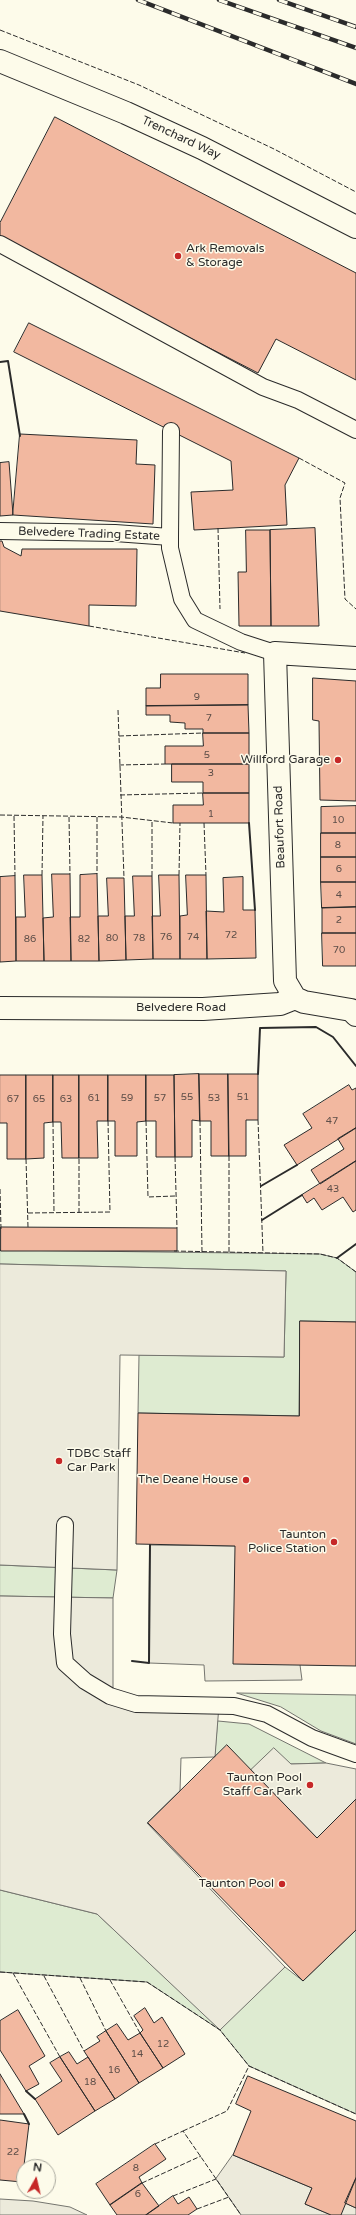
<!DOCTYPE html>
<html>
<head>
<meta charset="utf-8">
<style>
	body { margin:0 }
	#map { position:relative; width:356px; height:2215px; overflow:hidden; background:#fdfbea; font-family:"Varela Round",sans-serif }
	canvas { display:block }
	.north { position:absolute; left:16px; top:2159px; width:40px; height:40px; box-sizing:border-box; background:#fdfbea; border:1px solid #a9a89e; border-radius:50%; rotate:8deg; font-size:11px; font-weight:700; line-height:16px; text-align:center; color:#2b2b2b }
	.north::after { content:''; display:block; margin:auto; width:14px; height:18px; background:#c62828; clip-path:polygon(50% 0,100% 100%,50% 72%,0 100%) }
</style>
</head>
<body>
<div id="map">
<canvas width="356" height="2215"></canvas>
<div class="north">N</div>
</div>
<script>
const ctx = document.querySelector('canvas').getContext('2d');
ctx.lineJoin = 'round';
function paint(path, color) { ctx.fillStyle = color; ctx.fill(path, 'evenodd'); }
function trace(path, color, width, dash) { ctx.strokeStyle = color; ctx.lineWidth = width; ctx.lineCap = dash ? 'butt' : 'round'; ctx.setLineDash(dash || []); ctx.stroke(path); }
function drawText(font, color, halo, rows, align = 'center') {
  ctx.font = font + ' "Varela Round",sans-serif'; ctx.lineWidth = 3; ctx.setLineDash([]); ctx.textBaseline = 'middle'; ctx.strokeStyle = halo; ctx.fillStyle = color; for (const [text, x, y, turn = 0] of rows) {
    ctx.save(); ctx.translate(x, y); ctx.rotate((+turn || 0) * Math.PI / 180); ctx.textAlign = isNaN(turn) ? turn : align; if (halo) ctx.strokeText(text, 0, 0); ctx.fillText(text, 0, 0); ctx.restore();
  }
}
const green = new Path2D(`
	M0,1250L320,1254L337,1258L356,1272V1322L300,1321L299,1416L138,1413L139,1355L284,1357L286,1271L0,1264Z
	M0,1565L117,1570L113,1598L0,1596Z
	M237,1693L356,1695V1744L321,1731L281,1707Z
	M218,1721L249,1724L326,1763L291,1764L251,1770L215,1757Z
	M0,1890L97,1914L220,2029L285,1967L303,1981L356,1930V2114L249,2066L220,2030L147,1982L0,1972Z`);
const parking = new Path2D(`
	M0,1264L286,1271L284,1357L120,1355L117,1570L0,1565Z
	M150,1545L235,1546L300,1665L302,1680L205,1681L204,1665L149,1663Z
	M0,1596L113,1598V1693L138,1706L219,1705L215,1757L181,1758L180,1791L147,1823L285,1967L220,2030L97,1914L0,1890Z
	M274,1748L291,1764L326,1763L356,1769V1799L317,1838L251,1770Z
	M233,2155L312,2188L305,2204L331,2215H241L216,2179Z
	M0,2199L33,2201L70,2207L87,2215H0Z
	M345,2203L356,2208V2215H341Z`);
const building = new Path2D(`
	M55,117L356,273V380L276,339L258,373L0,240V223Z
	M29,323L299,458L285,485L287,525L194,530L191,492L233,490L231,461L14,352Z
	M20,434L137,440L136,464L155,465L153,524L13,515Z
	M9,462L13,515L0,516V463Z
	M315,528L319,626H271L270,530Z
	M246,530H270L271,626H239L238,572H246Z
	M0,541H2L4,547L21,556L22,549H137L136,606L89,605V626L0,611Z
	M161,674H248V705L146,706V688H160Z
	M313,678L356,681V801L320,800L319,721L313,720Z
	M248,705L249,733H203V729H185V723L170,722V715H146V706Z
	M203,733H249V764H165V746H203Z
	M172,764H249V793H203V782H172Z
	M203,793H249V823H173V805H203Z
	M356,806V833H321V807Z
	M321,833H356V857H321Z
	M321,857H356V882H321Z
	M52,874H70L71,961H44L43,918L53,917Z
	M97,874L99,961H71L70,917H80V875Z
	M24,875H42L44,961H16V917H25Z
	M159,875H179L180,959H153L152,916H160Z
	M186,875H206L207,959H180V916L187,915Z
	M15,876L16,961L0,962V877Z
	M133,876H152L153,959L126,960L125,916H134Z
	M243,877V910H255L256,958L207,959L206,911L224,912L223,878Z
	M107,878H124L126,960L99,961L98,916H108Z
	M321,882H356V907L322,908Z
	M356,907V933H322V908Z
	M322,933H356V966H323Z
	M199,1074L200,1121L192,1120V1157H175L174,1075Z
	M199,1074H228L229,1156H211V1121H200Z
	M228,1074H258V1120H246V1156H229Z
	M0,1075H26V1159H7V1123H0Z
	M26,1075H53V1122L44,1123V1158L26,1159Z
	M53,1075H79V1158H62L61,1122H53Z
	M79,1075H108V1121H97L98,1158H79Z
	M108,1075H146V1121L137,1122V1156H115V1121H108Z
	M146,1075H174L175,1157H156V1121H146Z
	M349,1085L352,1090L356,1088V1128L297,1165L284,1145L312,1128L303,1114Z
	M356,1128V1161L320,1184L311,1170L344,1149L338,1139Z
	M356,1161V1210L353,1212L343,1197L322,1210L314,1198L307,1203L302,1195Z
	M1,1227L177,1228V1251H1Z
	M300,1321L356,1322V1666L233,1664L235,1546L136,1544L138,1413L299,1416Z
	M227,1745L317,1838L356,1799V1930L303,1981L148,1823Z
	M145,2008L154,2023L162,2017L185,2054L163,2068L140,2033L143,2030L134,2016Z
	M18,2010L45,2056L29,2066L39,2084L26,2091L0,2050V2021Z
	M117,2024L128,2040L140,2033L163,2068L139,2083L106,2031Z
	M106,2031L139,2083L115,2099L84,2051L100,2041L97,2037Z
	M69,2052L77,2064L88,2057L115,2099L95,2111L60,2057Z
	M60,2057L95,2111L58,2135L35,2099L62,2081L50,2063Z
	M0,2074L24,2114H0Z
	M248,2076L356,2121V2178L341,2215H331L305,2204L312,2188L233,2155L251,2111L236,2104Z
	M0,2120L29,2124L22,2182L0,2180Z
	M155,2144L166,2159L139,2177L142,2183L110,2205L96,2184Z
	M356,2178V2208L345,2203Z
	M142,2183L159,2206L146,2215H117L110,2205Z
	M173,2196L178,2204L189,2197L197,2209L188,2215H146Z`);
const service = new Path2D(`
	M0,244L263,387L298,400L356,430
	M0,531L115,533L170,537V548L182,599L195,620L241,642L275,653
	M170,537L171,431
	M65,1525L62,1634L65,1663L85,1681L110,1696L136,1704L234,1706L267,1714L312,1738L356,1754`);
const minor = new Path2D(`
	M295,998L285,981L275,653L356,658
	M0,1008L203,1009L280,1004L295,998L304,1002L351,1010L356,1015`);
const primary = new Path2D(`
	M0,61L126,113L202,148L356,227`);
const rail = new Path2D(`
	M138,0L356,84
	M219,0L356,48
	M279,0L356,27`);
const fence = new Path2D(`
	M0,30L139,85L274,149L356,192
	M299,458L345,483L340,498L345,599L356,609
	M218,528L220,609
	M89,626L245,653
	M118,710L124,878
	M119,736L203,733
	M119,765L165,764
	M120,795L203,793
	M0,815L121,817L173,823
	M14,816L15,876
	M69,817L70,874
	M97,817V874
	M204,823L206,875
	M42,875L43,816
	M179,875L180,823
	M152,876V821
	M258,1120L263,1253
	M146,1121L148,1197L175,1196
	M200,1121L202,1252
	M53,1122L54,1213
	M229,1156V1252
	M175,1157L177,1228
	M26,1159L28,1227
	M0,1189L1,1229
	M28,1213L110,1212L108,1121
	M79,1213V1158
	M174,1251L320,1254L337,1258L356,1272
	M0,1972L147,1982L220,2030L249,2066
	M13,1973L60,2057
	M44,1976L84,2051
	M80,1978L106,2031
	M110,1980L140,2033
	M183,2131L227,2111L249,2066L356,2114
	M155,2144L183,2131L241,2215
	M142,2183L201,2156
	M173,2196L216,2179
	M197,2209L229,2197`);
const wall = new Path2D(`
	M0,362L8,361L20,436
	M249,823L255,910
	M258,1074L260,1028L316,1027L333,1037L356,1066
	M261,1186L297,1165
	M262,1220L302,1195
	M337,1258L356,1244
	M132,1661L149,1663L150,1545
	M26,2091L35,2099
	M24,2114L29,2124`);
const markers = [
	[178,256,4,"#c62828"],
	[338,760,4,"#c62828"],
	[59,1461,4,"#c62828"],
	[246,1480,4,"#c62828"],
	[334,1542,4,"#c62828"],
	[310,1785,4,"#c62828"],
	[282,1884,4,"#c62828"]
];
const numberNames = [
	["9",197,697],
	["7",209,718],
	["5",207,755],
	["3",211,773],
	["1",211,814],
	["10",338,820],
	["8",338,845],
	["6",339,869],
	["4",339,895],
	["2",339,920],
	["72",231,935],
	["76",166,937],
	["74",193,937],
	["80",112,938],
	["78",139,938],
	["86",30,939],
	["82",84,939],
	["70",339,950],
	["55",187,1097],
	["51",243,1097],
	["61",94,1098],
	["59",127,1098],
	["57",160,1098],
	["53",214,1098],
	["67",13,1099],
	["65",39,1099],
	["63",66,1099],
	["47",332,1121],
	["43",333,1189],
	["12",163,2044],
	["14",137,2054],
	["16",114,2070],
	["18",90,2082],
	["22",13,2152],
	["8",136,2168],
	["6",138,2194]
];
const streetNames = [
	["Trenchard Way",181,138,25],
	["Belvedere Trading Estate",89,534,2],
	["Beaufort Road",280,827,-92],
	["Belvedere Road",181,1008]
];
const poiNames = [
	["Ark Removals",186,249,"left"],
	["& Storage",186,263,"left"],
	["Willford Garage",330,760],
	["TDBC Staff",67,1454,"left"],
	["Car Park",67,1468,"left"],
	["The Deane House",238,1480],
	["Taunton",326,1535],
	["Police Station",326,1549],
	["Taunton Pool",302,1778],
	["Staff Car Park",302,1792],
	["Taunton Pool",274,1884]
];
paint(green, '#deebd1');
trace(green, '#74746e', 1);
paint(parking, '#eceadb');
trace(parking, '#74746e', 1);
paint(building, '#f2b8a0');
trace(building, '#2b2b2b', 1);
trace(service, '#2b2b2b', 18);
trace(minor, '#2b2b2b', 24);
trace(primary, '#2b2b2b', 24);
trace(service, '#fdfbea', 16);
trace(minor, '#fdfbea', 22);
trace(primary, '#fdfbea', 22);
trace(rail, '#2b2b2b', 4.5);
trace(rail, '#fdfbea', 3, [9]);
trace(fence, '#2b2b2b', 1, [5, 2]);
trace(wall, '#2b2b2b', 2);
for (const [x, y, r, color] of markers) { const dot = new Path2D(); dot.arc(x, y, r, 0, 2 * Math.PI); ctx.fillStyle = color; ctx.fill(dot); trace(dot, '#fdfbea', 1.5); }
drawText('10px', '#5d4e48', null, numberNames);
drawText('12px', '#2b2b2b', '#fdfbea', streetNames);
drawText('12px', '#2b2b2b', '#fdfbea', poiNames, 'right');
</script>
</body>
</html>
